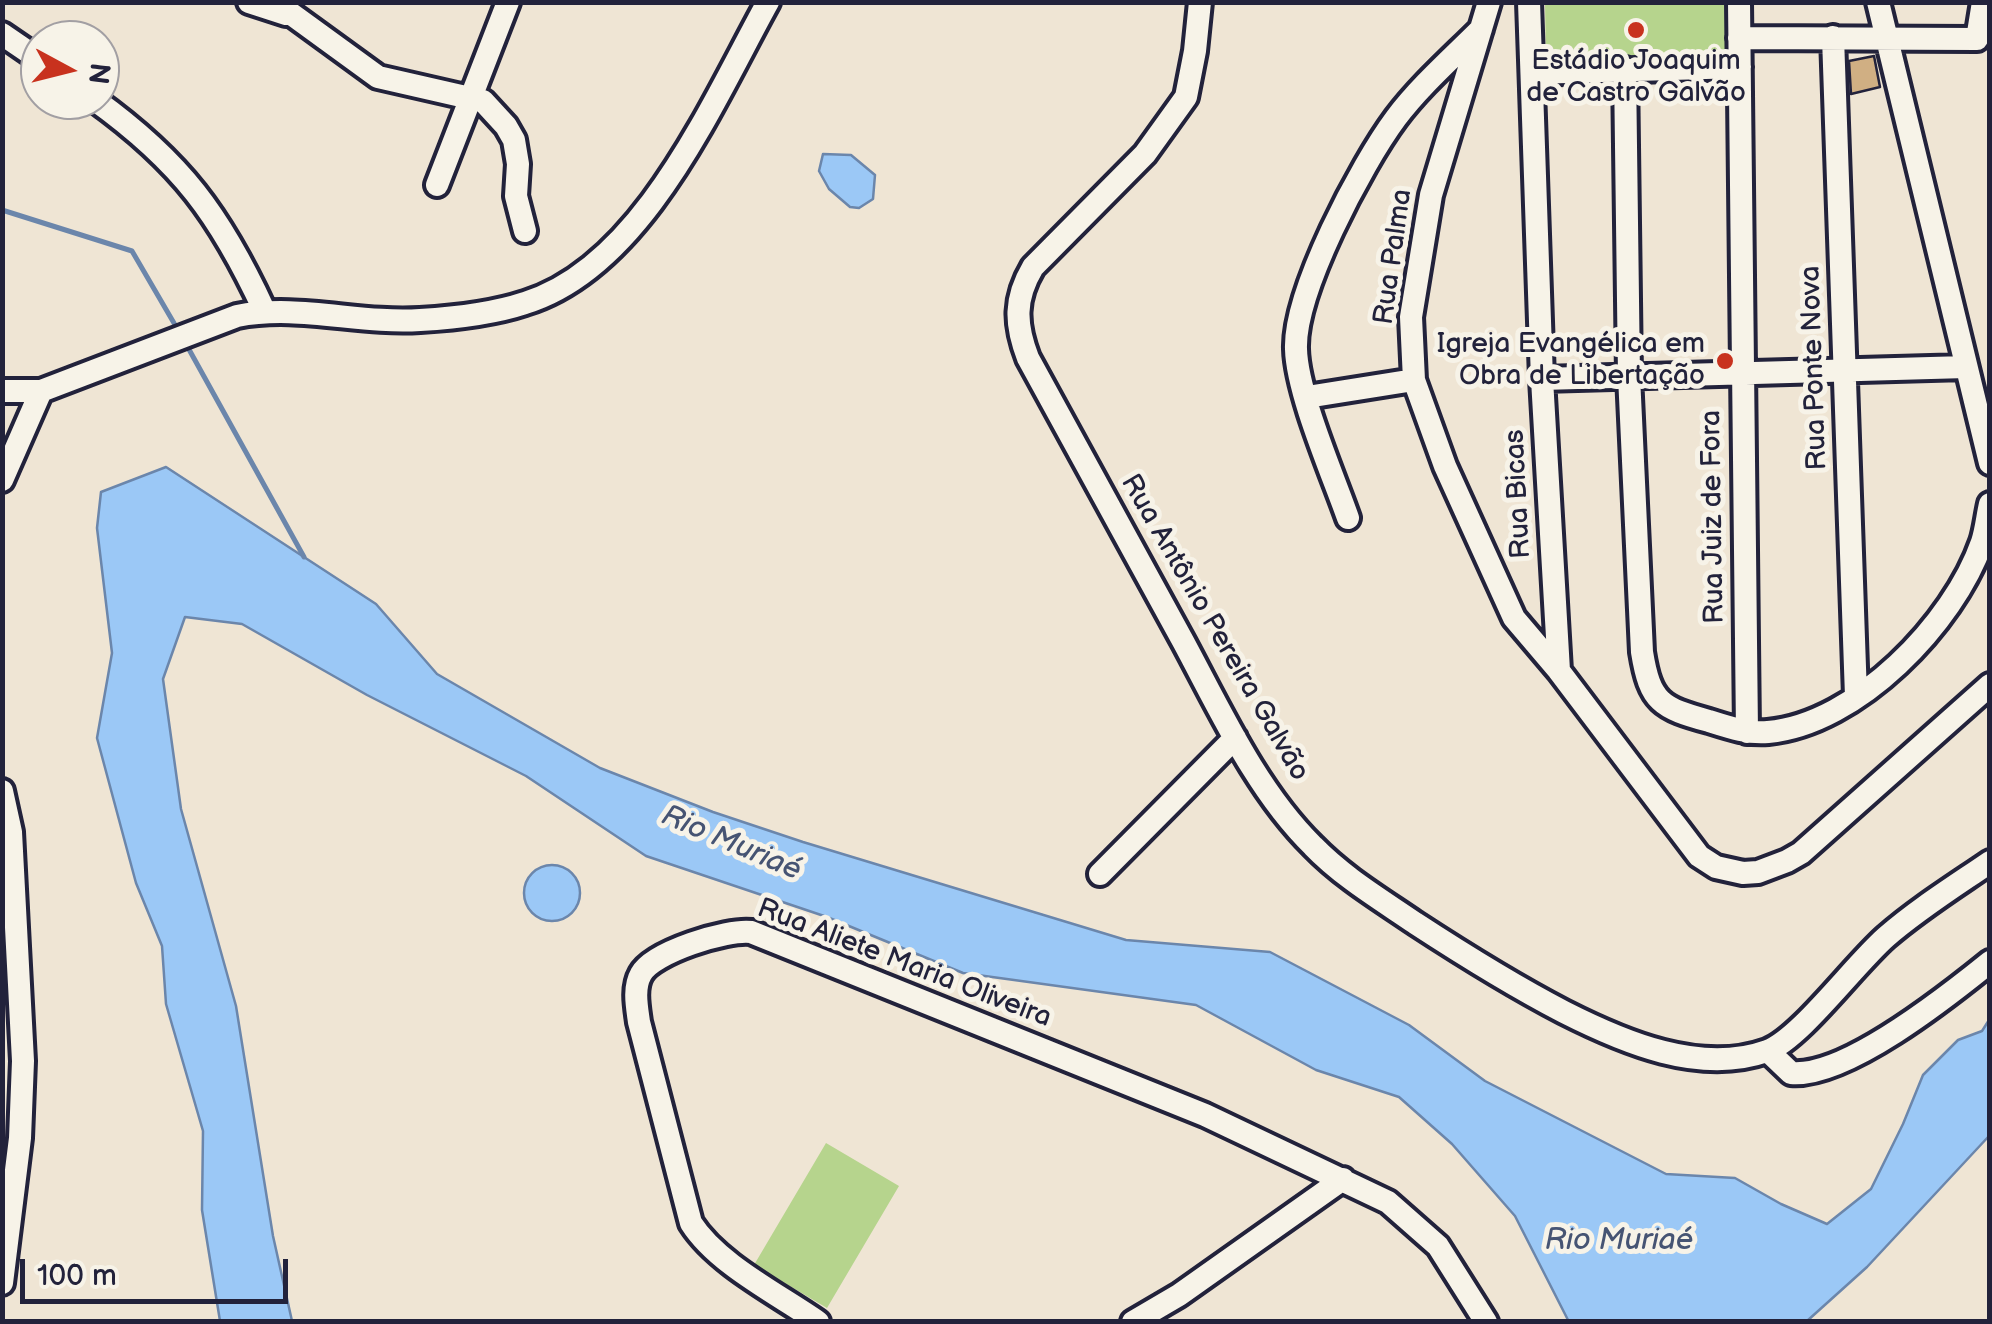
<!DOCTYPE html>
<html>
<head>
<meta charset="utf-8">
<style>
	body { margin:0 }
	#map { position:relative; width:1992px; height:1324px; overflow:hidden; background:#efe5d4; font-family:"Balsamiq Sans",sans-serif }
	canvas { display:block }
	.frame { position:absolute; inset:0; border:5px solid #22223b; pointer-events:none }
	.north { position:absolute; left:20px; top:20px; width:100px; height:100px; box-sizing:border-box; background:#f7f3e8; border:2px solid #a29fa3; border-radius:50%; rotate:97deg; font-size:28px; font-weight:700; line-height:40px; text-align:center; color:#22223b }
	.north::after { content:''; display:block; margin:auto; width:35px; height:45px; background:#c8321e; clip-path:polygon(50% 0,100% 100%,50% 72%,0 100%) }
	.scale { position:absolute; left:20px; top:1259px; width:268px; height:45px; box-sizing:border-box; border:5px solid #22223b; border-top:0; padding-left:12px; font-size:30px; line-height:35px; white-space:nowrap; color:#22223b; -webkit-text-stroke:8px #f7f3e8; paint-order:stroke }
</style>
</head>
<body>
<div id="map">
<canvas width="1992" height="1324"></canvas>
<div class="frame"></div>
<div class="north">N</div>
<div class="scale">100 m</div>
</div>
<script>
const ctx = document.querySelector('canvas').getContext('2d');
ctx.lineJoin = 'round';
function paint(path, color) { ctx.fillStyle = color; ctx.fill(path, 'evenodd'); }
function trace(path, color, width, dash) { ctx.strokeStyle = color; ctx.lineWidth = width; ctx.lineCap = dash ? 'butt' : 'round'; ctx.setLineDash(dash || []); ctx.stroke(path); }
function drawText(font, color, halo, rows, align = 'center') {
  ctx.font = font + ' "Balsamiq Sans",sans-serif'; ctx.lineWidth = 10; ctx.setLineDash([]); ctx.textBaseline = 'middle'; ctx.strokeStyle = halo; ctx.fillStyle = color; for (const [text, x, y, turn = 0] of rows) {
    ctx.save(); ctx.translate(x, y); ctx.rotate((+turn || 0) * Math.PI / 180); ctx.textAlign = isNaN(turn) ? turn : align; if (halo) ctx.strokeText(text, 0, 0); ctx.fillText(text, 0, 0); ctx.restore();
  }
}
const green = new Path2D(`
	M1545,3H1726L1727,58L1546,60Z
	M826,1143L899,1186L827,1308L754,1265Z`);
const water = new Path2D(`
	M823,154L851,155L875,175L873,199L859,208L850,207L829,189L819,171Z
	M166,467L376,604L437,674L600,768L713,812L803,842L1126,940L1270,952L1409,1025L1485,1081L1666,1174L1735,1178L1781,1204L1827,1224L1871,1189L1903,1124L1923,1075L1958,1040L1982,1031L1989,1020V1136L1867,1267L1807,1321L1568,1320L1515,1216L1452,1144L1399,1097L1316,1070L1196,1005L963,973L827,917L646,856L526,776L367,695L242,624L185,617L163,679L181,809L236,1006L273,1236L292,1321H220L202,1210L203,1131L166,1004L162,946L136,883L97,738L112,653L97,528L101,492Z
	M524 893a28 28 0 1 1 56 0a28 28 0 1 1-56 0Z`);
const stream = new Path2D(`
	M2,210L132,251L178,330
	M186,344L304,557`);
const building = new Path2D(`
	M1874,56L1880,87L1851,94L1849,61Z`);
const minor = new Path2D(`
	M249,2L286,14
	M275,2L378,77L483,101L506,126L514,140L518,164L516,196L525,231
	M1200,2L1195,51L1186,97L1145,154L1033,267C1014,299 1015,324 1028,358C1080,453 1132,548 1184,643C1221,712 1257,791 1313,846C1343,877 1380,899 1415,923C1464,955 1512,985 1564,1012C1623,1042 1700,1075 1767,1051C1800,1039 1854,965 1886,937C1918,909 1955,886 1990,862
	M1489,2L1431,195L1411,317L1414,380L1445,466L1514,618L1559,671L1699,856L1716,867L1743,873L1758,872L1787,861L1801,853L1990,685
	M1529,2L1542,379L1559,671
	M1739,2L1747,732
	M1878,2L1990,463
	M2,34L40,60
	M1833,37L1856,696
	M1739,38L1977,39L1983,2
	M1625,69L1629,376L1642,652C1650,702 1661,708 1709,721C1728,727 1748,734 1768,732C1857,724 1954,623 1982,542C1986,530 1987,517 1990,504
	M1532,73L1740,67
	M95,100C181,162 220,215 264,310
	M437,185L508,2
	M1542,379L1966,367
	M2,391H41L237,316C298,304 359,324 420,320C454,318 492,314 525,303C643,267 712,103 768,2
	M1307,397L1414,380
	M2,480L41,391
	M1348,518C1333,475 1297,393 1296,349C1294,292 1361,165 1396,118C1420,86 1452,58 1481,29
	M2,791L11,832L23,1061L20,1138L2,1283
	M1100,874L1235,738
	M1768,1051L1791,1073C1845,1078 1948,996 1990,962
	M818,1322C778,1294 717,1264 691,1223L639,1022C637,1007 633,988 641,974C653,952 727,929 751,932L1205,1115L1388,1202L1438,1246L1486,1322
	M1133,1322L1179,1295L1343,1179`);
const markers = [
	[1636,30,10,"#c8321e"],
	[1725,361,10,"#c8321e"]
];
const poiNames = [
	["Estádio Joaquim",1636,62],
	["de Castro Galvão",1636,94],
	["Igreja Evangélica em",1705,345,"right"],
	["Obra de Libertação",1705,377,"right"]
];
const streetNames = [
	["Rua Palma",1394,257,-82],
	["Rua Ponte Nova",1815,368,-92],
	["Rua Bicas",1519,494,-93],
	["Rua Juiz de Fora",1714,517,-91],
	["Rua Antônio Pereira Galvão",1214,628,60],
	["Rua Aliete Maria Oliveira",904,964,21]
];
const waterNames = [
	["Rio Muriaé",731,844,23],
	["Rio Muriaé",1619,1241]
];
paint(green, '#b6d48d');
paint(water, '#9bc8f6');
trace(water, '#6b86ab', 2.5);
trace(stream, '#6b86ab', 5);
paint(building, '#d0af83');
trace(building, '#22223b', 2.5);
trace(minor, '#22223b', 30);
trace(minor, '#f7f3e8', 22);
for (const [x, y, r, color] of markers) { const dot = new Path2D(); dot.arc(x, y, r, 0, 2 * Math.PI); ctx.fillStyle = color; ctx.fill(dot); trace(dot, '#f7f3e8', 4); }
drawText('28px', '#22223b', '#f7f3e8', poiNames);
drawText('28px', '#22223b', '#f7f3e8', streetNames);
drawText('italic 30px', '#465473', '#f7f3e8', waterNames);
</script>
</body>
</html>
